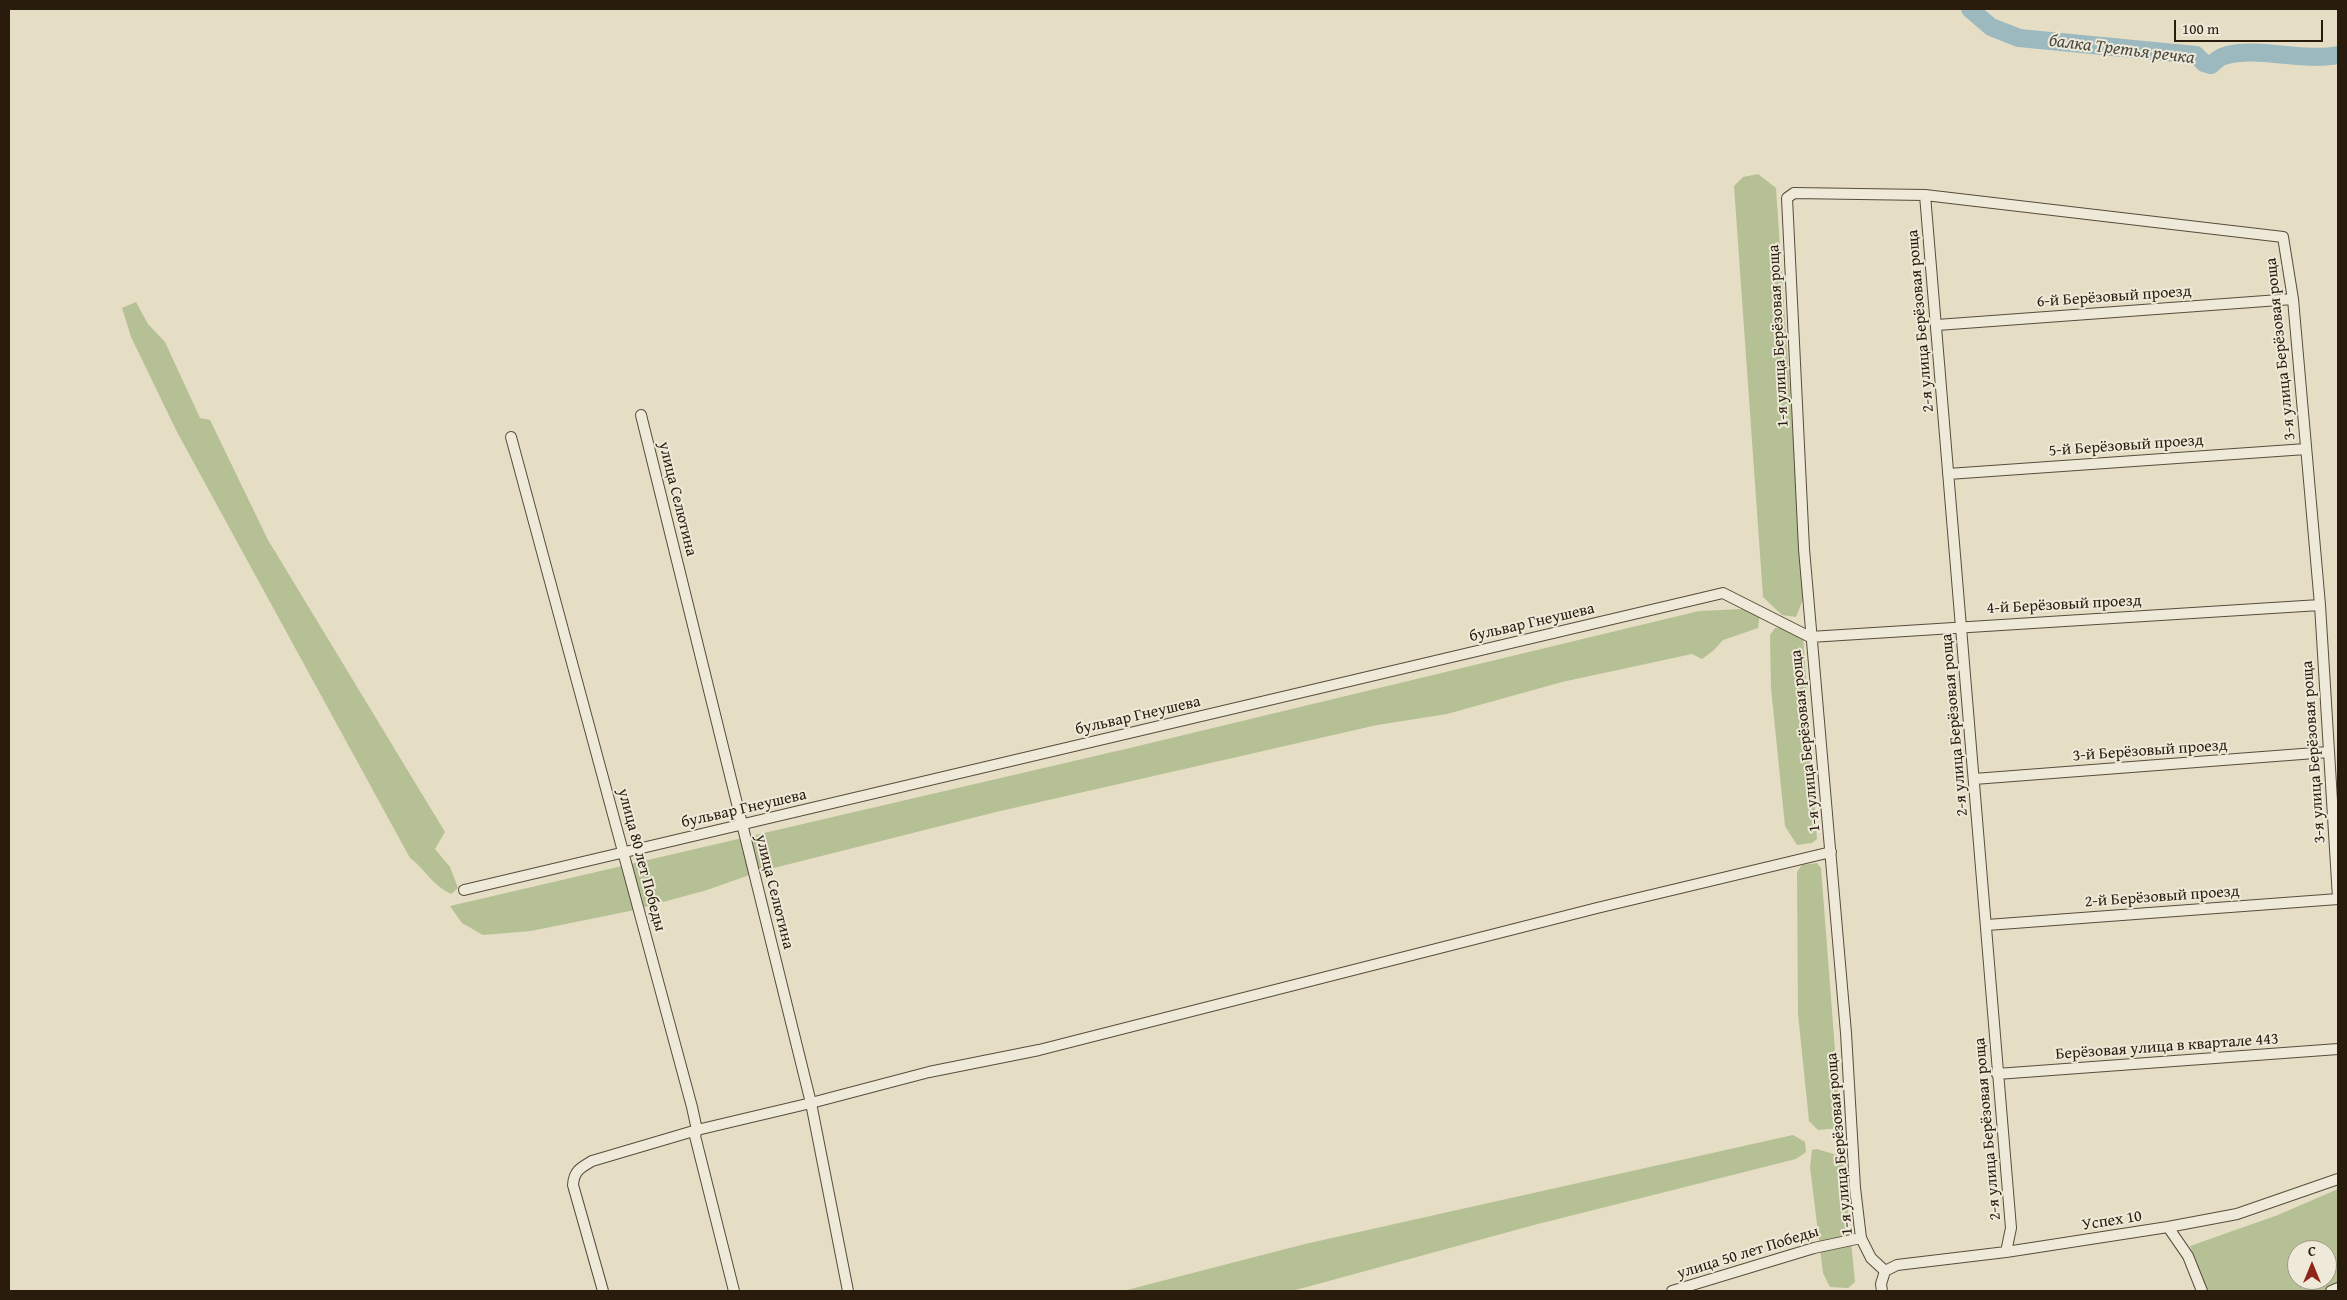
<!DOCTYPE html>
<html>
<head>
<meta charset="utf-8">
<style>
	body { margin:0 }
	#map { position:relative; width:2347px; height:1300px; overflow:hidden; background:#e5ddc4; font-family:"Gentium Book Plus",serif }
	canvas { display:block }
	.frame { position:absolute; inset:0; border:10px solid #291c0d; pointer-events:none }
	.north { position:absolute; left:2287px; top:1240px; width:50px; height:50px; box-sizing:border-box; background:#eee9d9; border:1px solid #9f9787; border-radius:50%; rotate:0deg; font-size:14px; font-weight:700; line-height:20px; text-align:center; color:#291c0d }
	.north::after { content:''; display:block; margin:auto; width:18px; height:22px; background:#8f2418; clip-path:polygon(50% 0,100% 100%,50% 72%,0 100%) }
	.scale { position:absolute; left:2174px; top:20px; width:149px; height:22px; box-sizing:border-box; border:2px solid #291c0d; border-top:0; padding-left:6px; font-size:15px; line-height:18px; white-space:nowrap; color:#291c0d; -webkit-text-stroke:4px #eee9d9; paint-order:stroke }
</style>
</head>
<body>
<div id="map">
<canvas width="2347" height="1300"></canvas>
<div class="frame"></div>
<div class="north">С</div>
<div class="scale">100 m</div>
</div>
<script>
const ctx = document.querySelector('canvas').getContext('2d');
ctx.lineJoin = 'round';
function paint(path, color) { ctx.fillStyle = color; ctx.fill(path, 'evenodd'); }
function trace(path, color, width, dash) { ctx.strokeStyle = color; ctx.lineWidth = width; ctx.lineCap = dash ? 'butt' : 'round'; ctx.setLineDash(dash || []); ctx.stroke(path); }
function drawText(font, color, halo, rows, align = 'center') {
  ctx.font = font + ' "Gentium Book Plus",serif'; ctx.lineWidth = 4; ctx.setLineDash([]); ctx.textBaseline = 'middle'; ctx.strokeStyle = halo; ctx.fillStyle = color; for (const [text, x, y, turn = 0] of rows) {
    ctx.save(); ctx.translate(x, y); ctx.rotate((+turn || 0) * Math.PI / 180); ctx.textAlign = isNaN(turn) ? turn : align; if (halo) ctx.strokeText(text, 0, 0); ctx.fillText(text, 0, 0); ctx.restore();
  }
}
const green = new Path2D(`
	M1758,174L1776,188L1804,597L1796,617L1782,615L1763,597L1734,186L1743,177Z
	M136,302L148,324L165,342L200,418L210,420L268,540L445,832L435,849L450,867L458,888L451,894C431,884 427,871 410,858L177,432L131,337L122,308Z
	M1741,609L1760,613L1758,628L1723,640L1714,650L1702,659L1692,654L1562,682L1447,714L1377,725L996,812L758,872L707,890L630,911L531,931L483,935L462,923L450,906L1134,747L1699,611Z
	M1787,627L1803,635L1817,839L1812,843L1797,845L1785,826L1771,688L1770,635L1775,628Z
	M1817,863L1821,868L1841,1128L1818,1130L1809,1121L1798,1014L1797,872L1802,865Z
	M1793,1135L1805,1142L1806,1152L1796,1159L1534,1225L1292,1291H1123L1305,1244Z
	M1817,1149L1843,1157L1855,1282L1848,1288L1830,1287L1823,1273L1810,1167L1812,1150Z
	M2338,1189V1291H2208L2190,1246L2278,1215ZM2297,1250H2327V1280H2297Z`);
const river = new Path2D(`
	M1970,9L1991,27L2019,38L2196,55L2204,63L2211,65C2215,62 2219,57 2224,56C2255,46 2303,62 2338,55`);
const street = new Path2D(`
	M1925,195L2011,1228L2006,1252
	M1937,325L2293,299
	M641,415L811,1103L848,1291
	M511,437L692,1107L697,1130L695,1136L734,1291
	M1948,474L2306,449
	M1974,779L2328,752
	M464,890L1723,593L1810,637L2320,605
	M1987,925L2338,899
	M1997,1074L2338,1049
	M2168,1227L2188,1256L2202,1291
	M1885,1271L1871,1258L1861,1238L1855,1188L1846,1033L1804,549L1787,198L1794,193L1925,195L2283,237L2293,299L2320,605L2338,898
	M1885,1271L1897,1265L2006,1252L2168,1227L2237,1214L2338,1179
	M603,1291L573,1185C574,1171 580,1168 592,1161L697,1130L811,1103L929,1072L1039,1050L1597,908L1831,852
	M1672,1291L1814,1248L1861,1238
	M1882,1291L1881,1284L1885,1271
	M2331,1291L2338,1288`);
const streetNames = [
	["6-й Берёзовый проезд",2114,297,-4],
	["2-я улица Берёзовая роща",1921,321,-95],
	["1-я улица Берёзовая роща",1779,336,-93],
	["3-я улица Берёзовая роща",2281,349,-96],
	["5-й Берёзовый проезд",2126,446,-4],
	["улица Селютина",677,499,76],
	["4-й Берёзовый проезд",2064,605,-3],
	["бульвар Гнеушева",1532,623,-13],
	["бульвар Гнеушева",1138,716,-13],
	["2-я улица Берёзовая роща",1955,725,-95],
	["1-я улица Берёзовая роща",1806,741,-96],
	["3-й Берёзовый проезд",2150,751,-4],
	["3-я улица Берёзовая роща",2314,752,-94],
	["бульвар Гнеушева",744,809,-13],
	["улица 80 лет Победы",641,860,75],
	["улица Селютина",774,892,76],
	["2-й Берёзовый проезд",2162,897,-4],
	["Берёзовая улица в квартале 443",2167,1047,-4],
	["2-я улица Берёзовая роща",1988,1129,-95],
	["1-я улица Берёзовая роща",1840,1144,-95],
	["Успех 10",2112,1221,-9],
	["улица 50 лет Победы",1748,1253,-17]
];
const waterNames = [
	["балка Третья речка",2122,50,7]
];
paint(green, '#b5c194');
trace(river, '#9bb9bf', 18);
trace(street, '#584c3b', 12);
trace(street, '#eee9d9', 10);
drawText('16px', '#291c0d', '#eee9d9', streetNames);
drawText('italic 18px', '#4b4b42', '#eee9d9', waterNames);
</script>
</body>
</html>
